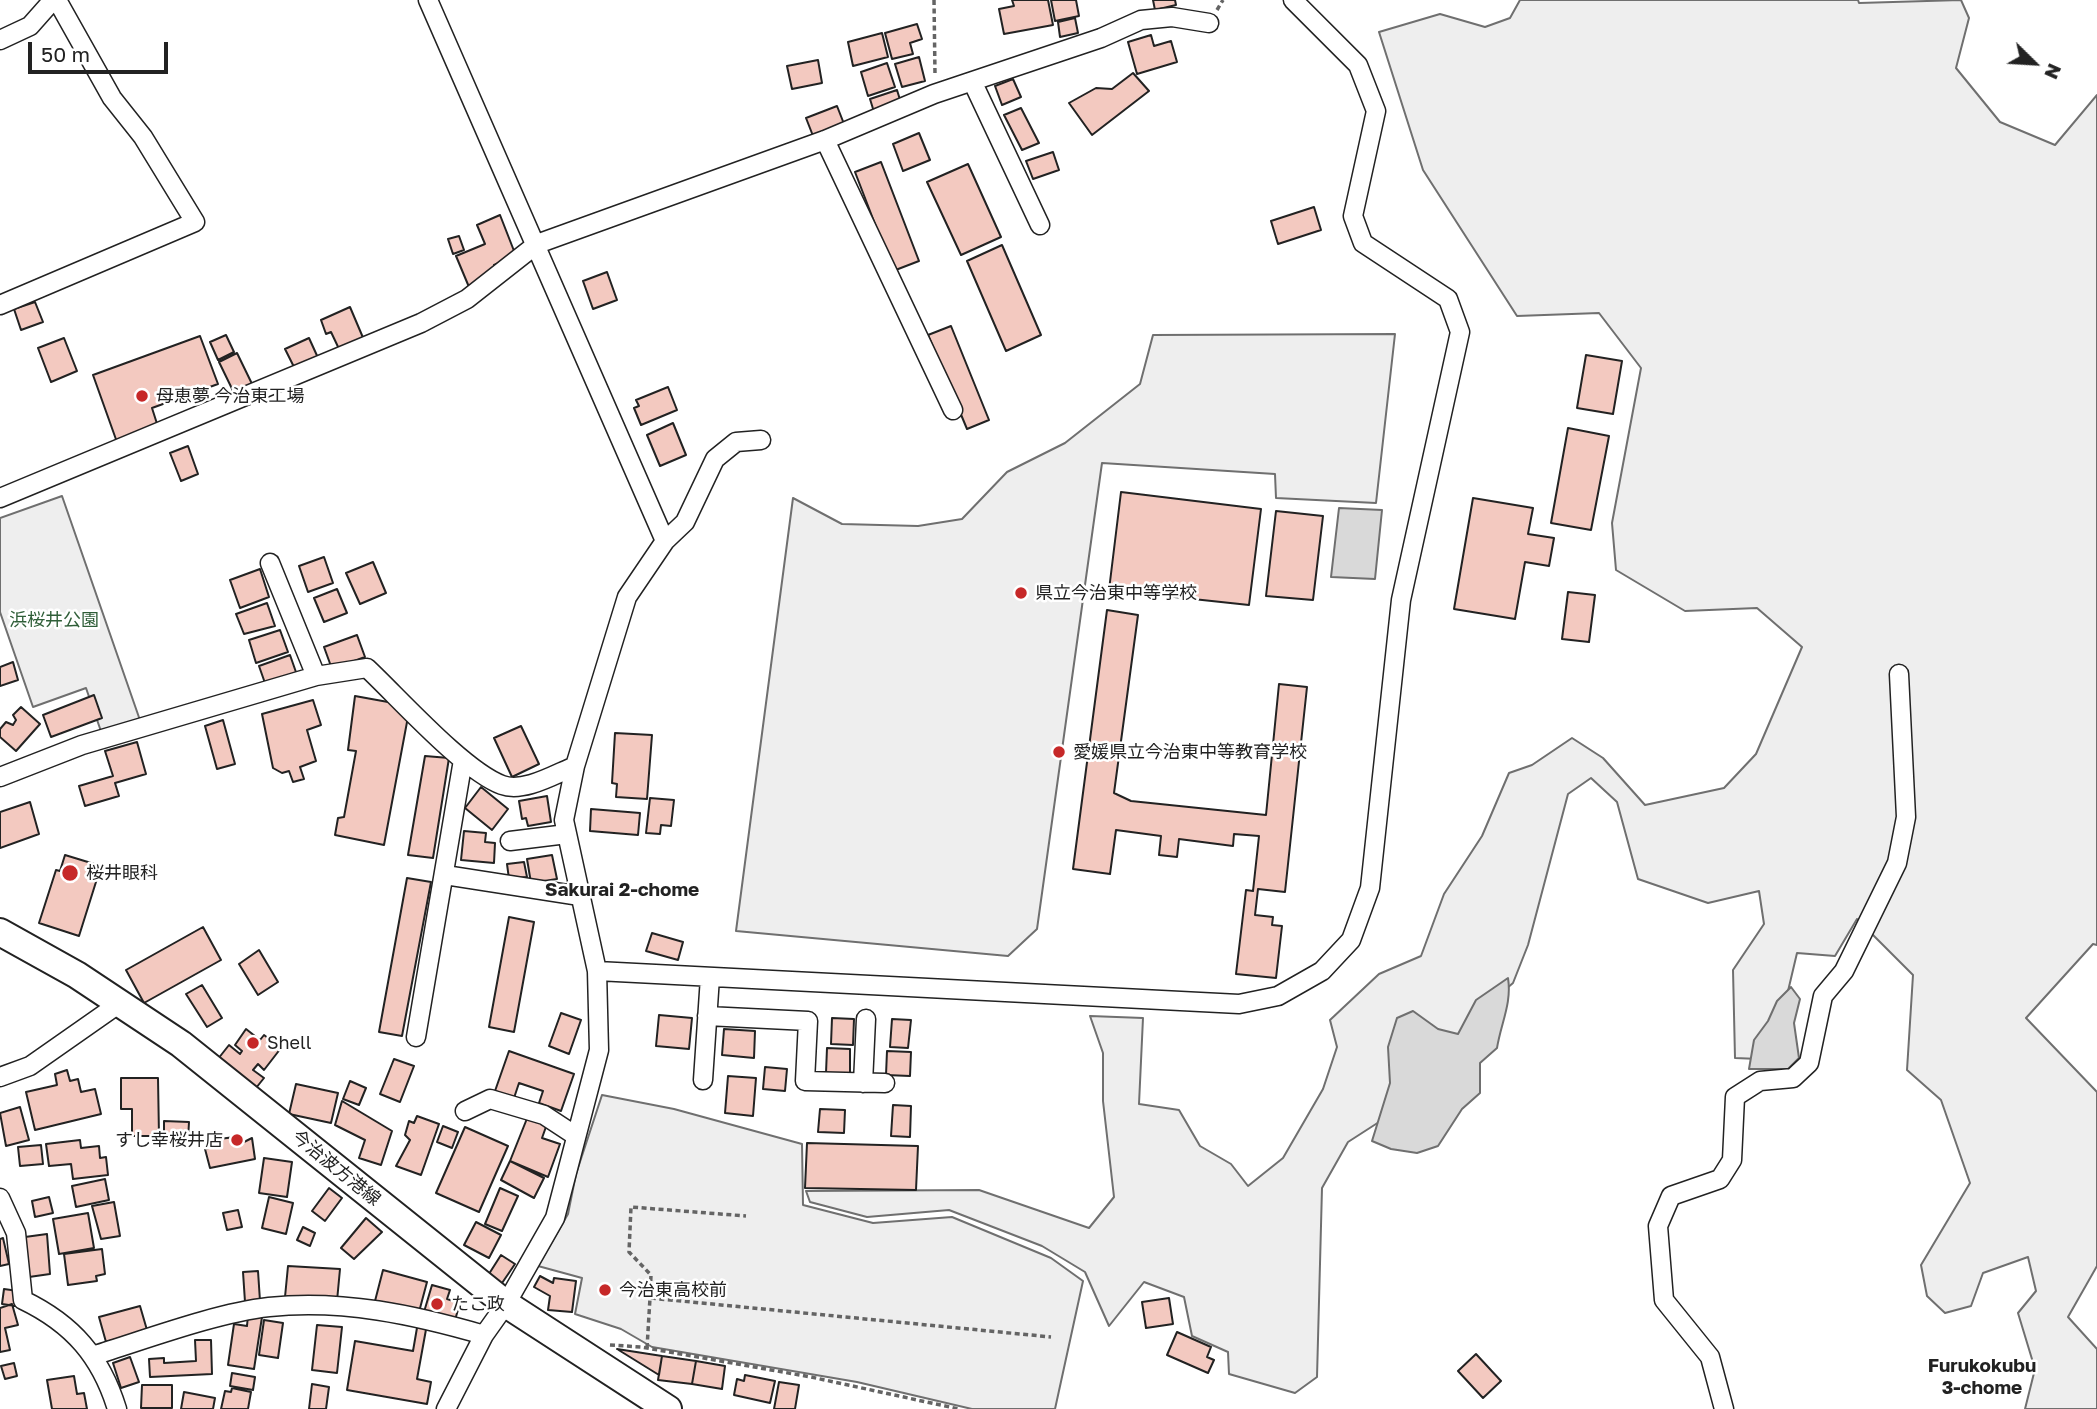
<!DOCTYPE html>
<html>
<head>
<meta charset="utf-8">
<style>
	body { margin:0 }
	#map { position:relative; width:2097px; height:1409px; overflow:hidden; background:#fff; font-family:"Golos Text",sans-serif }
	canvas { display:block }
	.north { position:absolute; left:1999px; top:28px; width:70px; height:70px; -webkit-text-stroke:5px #fff; paint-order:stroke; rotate:114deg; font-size:19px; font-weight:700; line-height:28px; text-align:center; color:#222 }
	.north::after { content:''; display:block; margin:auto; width:24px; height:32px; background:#222; clip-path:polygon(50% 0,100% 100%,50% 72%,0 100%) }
	.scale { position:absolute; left:28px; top:42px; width:140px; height:32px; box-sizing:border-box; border:4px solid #222; border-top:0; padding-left:9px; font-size:21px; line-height:24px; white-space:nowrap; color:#222; -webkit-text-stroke:5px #fff; paint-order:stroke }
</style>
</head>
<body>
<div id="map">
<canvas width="2097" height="1409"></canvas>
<div class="north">N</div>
<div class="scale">50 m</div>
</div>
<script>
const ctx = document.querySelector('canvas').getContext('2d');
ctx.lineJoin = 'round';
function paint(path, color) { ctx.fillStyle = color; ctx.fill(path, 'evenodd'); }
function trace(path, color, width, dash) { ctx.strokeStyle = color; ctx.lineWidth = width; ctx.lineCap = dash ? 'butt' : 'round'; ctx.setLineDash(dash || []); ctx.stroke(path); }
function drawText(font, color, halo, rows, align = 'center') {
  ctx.font = font + ' "Golos Text","Noto Sans JP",sans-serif'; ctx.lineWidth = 5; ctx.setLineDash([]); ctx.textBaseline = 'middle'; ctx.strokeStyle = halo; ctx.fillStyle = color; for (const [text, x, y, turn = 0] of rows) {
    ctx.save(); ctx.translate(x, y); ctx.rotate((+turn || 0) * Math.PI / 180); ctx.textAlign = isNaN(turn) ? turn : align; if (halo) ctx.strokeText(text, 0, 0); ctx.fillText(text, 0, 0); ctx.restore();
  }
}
const green = new Path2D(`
	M1520,0H1858L1859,3L1961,0L1969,18L1956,68L2000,122L2055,145L2097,95V945L2093,944L2026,1018L2097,1092V1266L2068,1317L2097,1349V1409H2025L2035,1369L2018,1313L2036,1291L2028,1257L1983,1273L1971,1306L1945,1313L1927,1296L1921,1265L1970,1183L1941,1100L1907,1070L1913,975L1857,919L1835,956L1797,953L1784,1008L1759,1059L1735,1058L1733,970L1764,924L1759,891L1708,903L1638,879L1617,802L1591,778L1568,794L1528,945L1513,983L1485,1007L1393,1113L1348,1142L1322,1188L1317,1377L1295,1393L1229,1374L1228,1352L1192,1336L1184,1297L1144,1282L1109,1326L1085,1272L1042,1246L949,1210L867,1217L810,1202L806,1191L979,1190L1089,1228L1114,1197L1103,1101V1053L1090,1016L1143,1018L1139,1104L1179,1110L1200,1146L1231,1164L1248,1186L1283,1158L1323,1089L1337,1047L1330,1020L1379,974L1421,956L1444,894L1482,836L1509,773L1532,765L1572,738L1603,758L1645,805L1724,788L1756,754L1802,647L1757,608L1685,611L1616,570L1612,523L1641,368L1599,313L1517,316L1423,170L1379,32L1440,14L1485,27L1510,18Z
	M1395,334L1376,503L1276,498L1275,474L1102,463L1037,929L1008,956L736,931L793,498L842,524L918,526L962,519L1007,472L1065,443L1140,384L1153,335Z
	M62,496L142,726L104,740L86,688L33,707L0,612V518Z
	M602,1095L674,1109L802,1144L803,1205L873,1223L952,1217L1051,1258L1083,1281L1055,1409H972L857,1382L652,1347L621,1329L575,1314L582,1278L538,1266L568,1214L576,1174Z`);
const water = new Path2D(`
	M1339,508L1382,510L1375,579L1331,577Z
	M1508,978C1512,1003 1501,1023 1497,1048L1480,1063V1093L1462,1109L1438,1146L1417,1153L1391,1149L1372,1141L1390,1083L1388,1047L1397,1018L1413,1011L1438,1029L1458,1034L1476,1000Z
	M1791,987L1800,999L1794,1023L1799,1058L1788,1069H1749L1754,1040L1768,1021L1777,1001Z`);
const building = new Path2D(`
	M1012,0H1048L1053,25L1004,34L999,9L1014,6Z
	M1051,0H1076L1079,16L1055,21Z
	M1153,0H1175L1176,5L1155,10Z
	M1075,18L1078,33L1060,37L1058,22Z
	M917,24L922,39L910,43L913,54L892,59L885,33Z
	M882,33L888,57L853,66L848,42Z
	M1151,35L1154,46L1171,41L1177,62L1137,74L1128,42Z
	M919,57L925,81L902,87L895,64Z
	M818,60L822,83L792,89L787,66Z
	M887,63L895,87L868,96L861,72Z
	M1133,73L1149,91L1092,135L1069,103L1096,88L1112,89Z
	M1013,79L1021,97L1002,105L995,86Z
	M897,90L901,103L874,112L870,99Z
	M837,106L846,129L815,141L806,118Z
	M1021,108L1039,143L1022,150L1004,115Z
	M919,133L930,160L903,171L893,144Z
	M1053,152L1059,170L1033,179L1026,161Z
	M881,162L919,261L893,271L855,172Z
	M968,164L1001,237L961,255L927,182Z
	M1314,207L1321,230L1278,244L1271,221Z
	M500,215L516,256L494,265L498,275L469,287L456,256L485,244L477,225Z
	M459,236L464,250L453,254L448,239Z
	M1002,245L1041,335L1006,351L967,261Z
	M607,272L617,300L593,309L583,281Z
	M35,302L43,322L21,330L14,309Z
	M350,307L364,340L340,351L331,332L326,334L321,320Z
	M951,326L989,420L967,429L928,335Z
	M226,335L234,352L218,360L210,342Z
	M200,336L218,384L152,408L159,430L118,445L93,375Z
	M64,338L77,371L51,382L38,348Z
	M309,338L319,360L296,371L285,349Z
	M237,353L254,388L236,397L219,362Z
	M1586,355L1622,361L1613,414L1577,408Z
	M668,387L677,410L641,425L634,408L639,406L636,400Z
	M673,423L686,455L660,466L647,435Z
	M1568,428L1609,436L1591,530L1551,523Z
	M188,446L198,474L181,481L170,453Z
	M1121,492L1261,509L1249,605L1109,590Z
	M1473,498L1533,508L1528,534L1554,538L1549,566L1525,562L1515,619L1454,609Z
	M1276,511L1323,516L1313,600L1266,596Z
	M324,557L333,583L308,592L299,566Z
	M373,562L386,593L360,604L346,573Z
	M260,569L269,597L240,608L230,580Z
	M337,589L347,613L324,622L314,598Z
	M1568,592L1595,595L1589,642L1562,639Z
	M267,603L275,626L244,634L236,614Z
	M1107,610L1138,615L1114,793L1131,801L1266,815L1279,684L1307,687L1285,892L1258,889L1255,915L1273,917L1272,925L1282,926L1276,978L1236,974L1246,890L1253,891L1259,836L1234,834L1233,846L1179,839L1177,857L1159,855L1161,836L1116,830L1110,874L1073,869Z
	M280,630L288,652L256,663L249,640Z
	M357,635L365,657L332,669L324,647Z
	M290,655L297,675L266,686L259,666Z
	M13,662L18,680L0,686V667Z
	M94,695L102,718L51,737L43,715Z
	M355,696L410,706L384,845L335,835L338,818L344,817L356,751L348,750Z
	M313,700L321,725L307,730L316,761L300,767L304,779L293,782L289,771L282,773L273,768L262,714Z
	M21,707L40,724L16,751L0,737V729L6,722L13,725L16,720L13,715Z
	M223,720L235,764L217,769L205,726Z
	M521,726L539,764L512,777L494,738Z
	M615,733L652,735L647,799L616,797L617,784L612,783Z
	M137,742L146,774L115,783L119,796L85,806L79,786L113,776L105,751Z
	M425,756L449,758L433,858L408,855Z
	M481,787L508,809L492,830L465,808Z
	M547,796L551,822L528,826L526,818L522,819L519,801Z
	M650,798L674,800L671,826L661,825L660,834L646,833Z
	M30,802L39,834L0,848V812Z
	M591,809L640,813L638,835L590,831Z
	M464,831L486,833L485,842L495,843L494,863L461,860Z
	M65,855L101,866L79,936L39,923L56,870L60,871Z
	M552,855L557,879L531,883L527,859Z
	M524,862L527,877L509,879L507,864Z
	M407,878L431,882L402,1036L379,1032Z
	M509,917L534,922L514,1032L489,1027Z
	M203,927L221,960L144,1003L126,970Z
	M652,933L683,942L678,960L646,951Z
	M259,950L278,982L258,995L239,964Z
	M202,985L222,1018L207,1027L186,994Z
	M561,1013L581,1020L569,1054L549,1046Z
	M659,1015L692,1018L689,1049L656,1046Z
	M832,1018L854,1019L853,1045L831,1044Z
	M892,1019L911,1020L908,1048L890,1047Z
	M246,1029L260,1040L264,1035L281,1048L264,1070L258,1064L253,1070L264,1078L252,1093L214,1064L229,1045L240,1054L242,1051L235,1045Z
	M724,1029L755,1031L754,1058L722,1055Z
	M827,1048L850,1049V1073H826Z
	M509,1051L574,1074L561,1111L539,1103L543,1091L519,1083L514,1098L495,1091Z
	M887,1051L911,1052L910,1076L886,1075Z
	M394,1059L414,1066L400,1102L380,1094Z
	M765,1067L787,1069L785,1091L763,1089Z
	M67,1070L70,1081L78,1079L81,1092L95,1089L101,1114L35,1130L26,1092L57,1085L55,1074Z
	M728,1076L756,1078L753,1116L725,1113Z
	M121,1078H158L159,1136H132V1109H121Z
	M350,1081L366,1088L359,1105L343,1099Z
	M296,1084L338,1093L331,1123L289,1114Z
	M342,1101L392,1131L381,1165L359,1158L365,1140L335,1125Z
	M893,1105L911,1106L910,1137L891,1136Z
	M20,1107L29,1140L6,1146L0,1113Z
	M820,1109L845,1110L844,1133L818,1132Z
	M417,1116L439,1124L421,1175L396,1166L410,1140L405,1135L409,1121L414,1123Z
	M528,1116L547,1124L542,1138L560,1144L548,1177L510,1161Z
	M164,1121L189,1122L188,1140L164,1139Z
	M443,1126L458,1132L452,1148L437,1142Z
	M465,1127L508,1146L479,1212L436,1193Z
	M242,1136L244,1142L252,1138L255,1159L210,1168L205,1149L212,1147V1140Z
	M80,1140L81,1148L99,1146L100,1158L106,1157L108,1175L73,1179L71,1164L49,1166L46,1144Z
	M807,1143L918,1146L916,1190L805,1188Z
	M41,1145L43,1164L20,1166L18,1147Z
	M264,1158L292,1162L287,1197L259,1193Z
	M510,1161L544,1178L534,1198L501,1180Z
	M105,1179L109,1200L76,1207L72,1186Z
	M329,1188L342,1198L325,1221L312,1211Z
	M500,1188L518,1196L502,1231L485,1224Z
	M49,1197L53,1213L35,1217L32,1201Z
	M269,1197L293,1203L286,1234L262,1228Z
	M114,1202L120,1236L101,1239L92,1206Z
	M238,1210L242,1227L227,1230L223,1213Z
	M88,1213L94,1248L59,1254L53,1219Z
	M366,1218L382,1232L354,1259L341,1248Z
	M476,1222L501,1235L489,1258L464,1245Z
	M303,1227L315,1233L310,1246L297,1240Z
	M47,1234L50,1274L29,1277L25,1237Z
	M3,1238L9,1264L0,1266V1239Z
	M102,1249L105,1274L96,1276L97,1281L68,1285L64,1254Z
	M501,1255L515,1264L500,1286L487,1277Z
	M288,1266L340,1269L337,1301L285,1297Z
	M383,1270L427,1282L419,1312L375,1301Z
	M258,1271L260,1301L245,1302L243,1272Z
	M540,1276L553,1283L554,1278L576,1281L572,1312L548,1310L550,1296L534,1287Z
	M432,1285L450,1290L447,1299L460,1303L455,1320L424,1312Z
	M4,1289L18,1291L16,1306L2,1304Z
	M1169,1298L1173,1324L1146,1328L1142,1302Z
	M12,1304L18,1325L5,1328L10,1350L0,1352V1308Z
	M140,1306L147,1330L106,1342L99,1317Z
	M248,1315L262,1317L254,1369L228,1365L234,1324L247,1326Z
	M264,1320L283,1323L278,1358L259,1355Z
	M418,1322L427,1324L417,1379L431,1382L427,1404L347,1390L355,1341L413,1351Z
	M317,1325L342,1327L337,1373L312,1370Z
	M1177,1332L1211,1347L1207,1357L1214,1360L1208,1373L1167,1355Z
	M195,1340H211L212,1374L150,1377L149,1359L164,1358V1363L196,1361Z
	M617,1349L662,1356L659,1375Z
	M1476,1354L1501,1381L1483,1398L1458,1371Z
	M662,1356L696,1361L692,1384L658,1380Z
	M130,1357L139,1382L121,1388L113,1363Z
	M696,1361L725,1366L722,1389L692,1384Z
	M14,1363L17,1376L5,1379L1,1366Z
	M232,1373L255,1377L253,1390L230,1386Z
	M745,1375L775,1381L770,1403L734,1395L737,1379L744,1381Z
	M74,1376L77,1394L84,1393L87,1409H52L47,1380Z
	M779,1382L799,1385L795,1409H774Z
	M312,1384L329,1387L326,1409H309Z
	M142,1385H172V1408H141Z
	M232,1388L251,1392L248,1409H221L225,1391L231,1392Z
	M184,1392L215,1398L213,1409H181Z`);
const path = new Path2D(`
	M934,0L935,75
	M1217,10L1223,0
	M650,1298L651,1275L629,1252L631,1207L746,1216
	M610,1345L641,1347L811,1377L959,1409
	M647,1348L650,1298L1051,1337`);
const minor = new Path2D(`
	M428,0L665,541
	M0,40L30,26L53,0
	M973,83L1040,225
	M825,140L953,410
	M0,305L195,222L143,137L112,98L57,0
	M0,498L421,323L467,299L537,244L825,140L934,94L1101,38L1141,20L1172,17L1209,23
	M270,563L316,676
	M0,777L82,745L316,676L367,668C399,698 464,771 502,785C524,793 555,774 575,766
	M510,841L567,834
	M445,875L580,896
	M597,971L1239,1004L1278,996L1322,971L1351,940L1370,888L1401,600L1460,332L1448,299L1363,243L1353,216L1376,111L1358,65L1293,0
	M707,1016L808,1021L805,1081L885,1083
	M416,1037L463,760
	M0,1077L30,1066L120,1003
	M703,1080L710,977
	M863,1083L866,1019
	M465,1111L490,1099L544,1115L576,1136
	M0,1198L16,1233L23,1300C73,1324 101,1357 117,1409
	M95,1355C147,1339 216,1313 269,1307C342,1299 415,1315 484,1335
	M446,1409L484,1335L506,1304L555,1218L599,1050L597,971L564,820L575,766L627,597L665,541L685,522L715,459L736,442L761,440
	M1724,1409L1710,1357L1664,1300L1658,1226L1671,1196L1720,1179L1732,1160L1735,1097L1760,1081L1793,1078L1809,1063L1823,996L1844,971L1897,863L1906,817L1899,674`);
const primary = new Path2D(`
	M0,932L77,975L181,1044L506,1304L668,1409`);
const markers = [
	[142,396,7,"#c62828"],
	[1021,593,7,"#c62828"],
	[1059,752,7,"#c62828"],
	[70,873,9,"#c62828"],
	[253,1043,7,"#c62828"],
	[237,1140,7,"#c62828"],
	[605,1290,7,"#c62828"],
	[437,1304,7,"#c62828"]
];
const poiNames = [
	["母恵夢 今治東工場",156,396],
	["県立今治東中等学校",1035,593],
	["愛媛県立今治東中等教育学校",1073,752],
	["桜井眼科",86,873],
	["Shell",267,1043],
	["すし幸桜井店",223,1140,"right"],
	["今治東高校前",619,1290],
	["たこ政",451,1304]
];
const parkNames = [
	["浜桜井公園",54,620]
];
const streetNames = [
	["今治波方港線",336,1168,39]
];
const neighbourhoodNames = [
	["Sakurai 2-chome",622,890],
	["Furukokubu",1982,1366],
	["3-chome",1982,1388]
];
paint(green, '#eee');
trace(green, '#6f6f6f', 2);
paint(water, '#d9d9d9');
trace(water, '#6f6f6f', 2);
paint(building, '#f3c9c0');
trace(building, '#222', 2);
trace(minor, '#222', 21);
trace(primary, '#222', 30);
trace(path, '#646464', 3.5, [5, 3.5]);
trace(minor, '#fff', 18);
trace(primary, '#fff', 26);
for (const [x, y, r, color] of markers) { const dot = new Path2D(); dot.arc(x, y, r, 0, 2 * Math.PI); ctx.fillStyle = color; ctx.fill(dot); trace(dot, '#fff', 2.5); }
drawText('18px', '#222', '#fff', poiNames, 'left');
drawText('18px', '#2f5e38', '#fff', parkNames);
drawText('18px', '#222', '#fff', streetNames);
drawText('bold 19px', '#222', '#fff', neighbourhoodNames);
</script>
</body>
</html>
